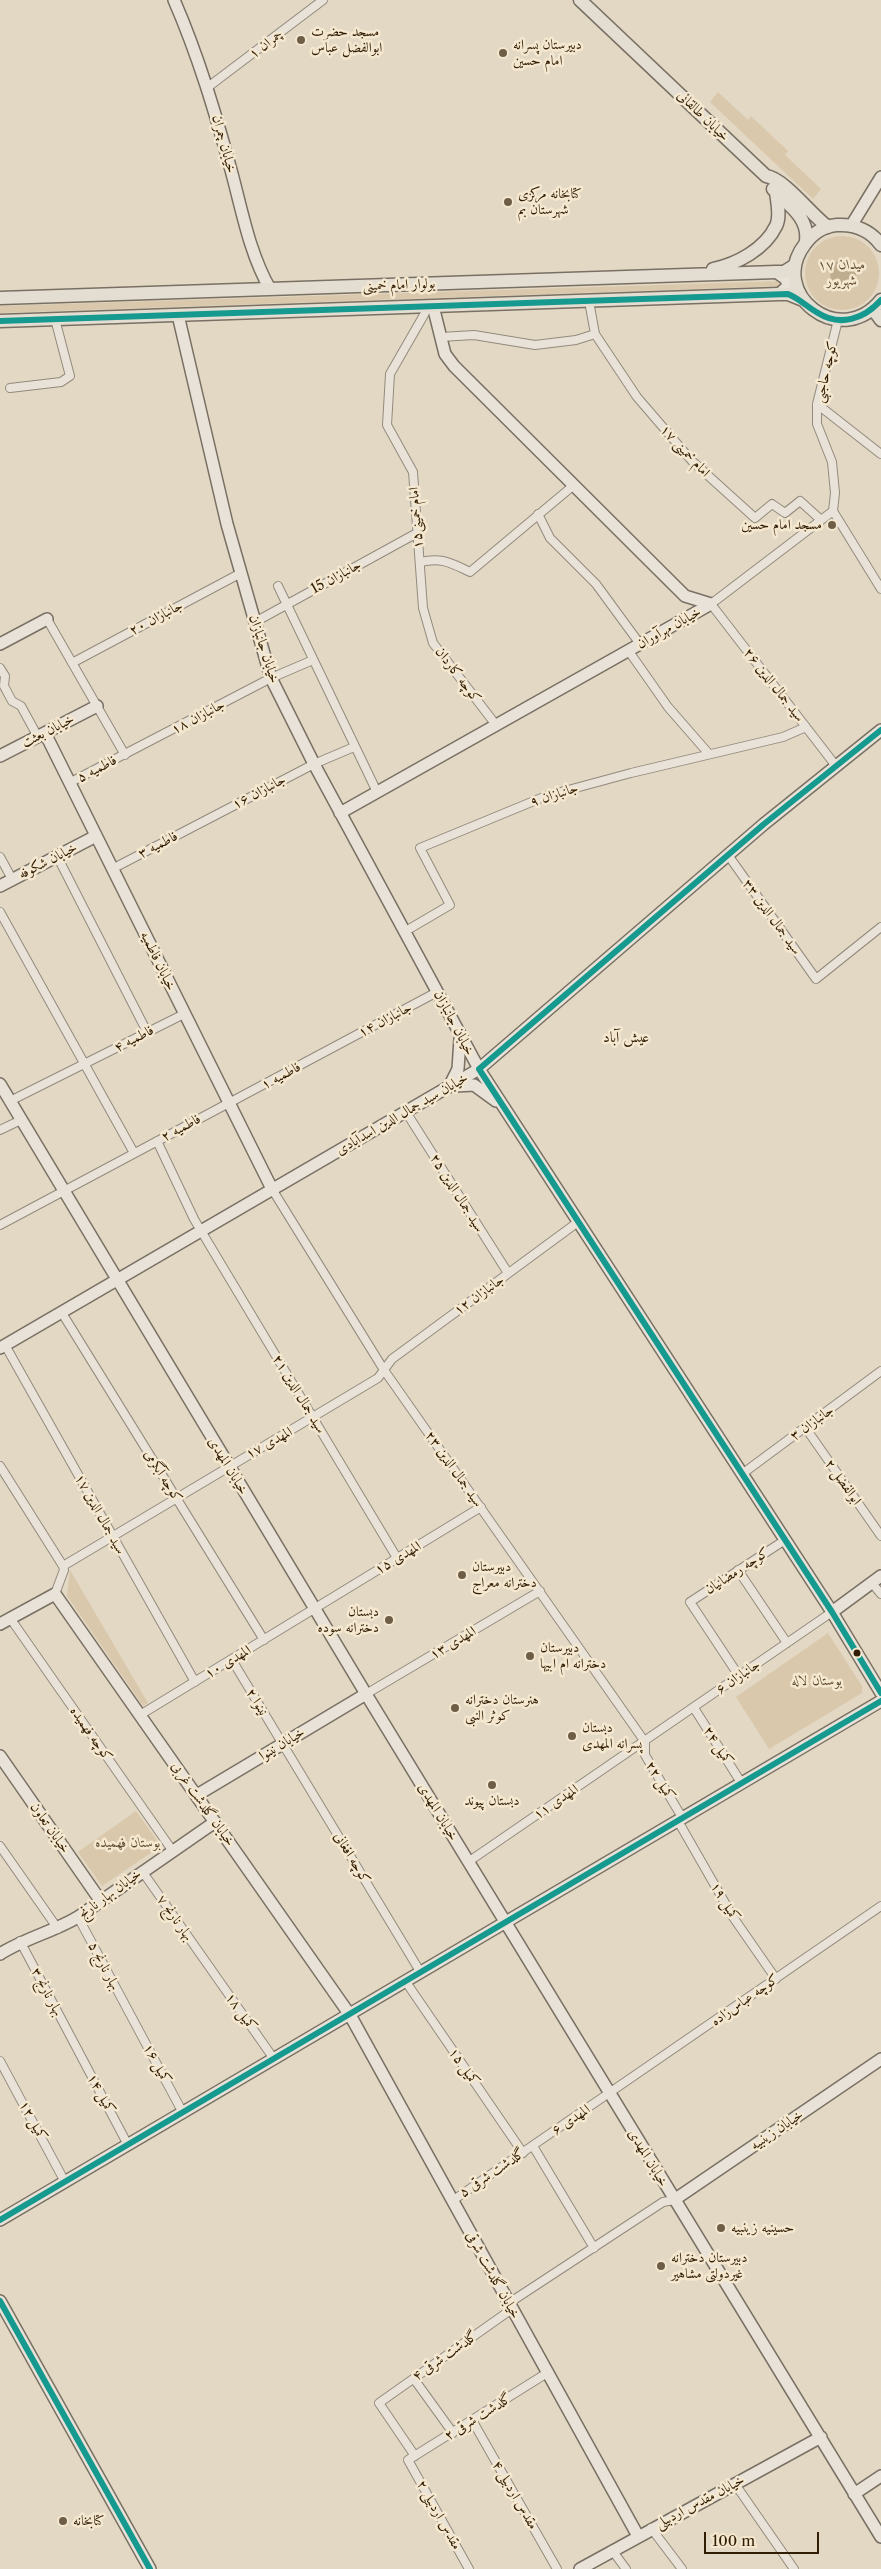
<!DOCTYPE html>
<html>
<head>
<meta charset="utf-8">
<style>
	body { margin:0 }
	#map { position:relative; width:881px; height:2569px; overflow:hidden; background:#e3d8c4; font-family:"Libre Caslon Text",serif }
	canvas { display:block }
	.scale { position:absolute; left:704px; top:2532px; width:115px; height:22px; box-sizing:border-box; border:2px solid #311d04; border-top:0; padding-left:6px; font-size:15px; line-height:18px; white-space:nowrap; color:#311d04; -webkit-text-stroke:4px #f5e8d0; paint-order:stroke }
</style>
</head>
<body>
<div id="map">
<canvas width="881" height="2569"></canvas>
<div class="scale">100 m</div>
</div>
<script>
const ctx = document.querySelector('canvas').getContext('2d');
ctx.lineJoin = 'round';
function paint(path, color) { ctx.fillStyle = color; ctx.fill(path, 'evenodd'); }
function trace(path, color, width, dash) { ctx.strokeStyle = color; ctx.lineWidth = width; ctx.lineCap = dash ? 'butt' : 'round'; ctx.setLineDash(dash || []); ctx.stroke(path); }
function drawText(font, color, halo, rows, align = 'center') {
  ctx.font = font + ' "Libre Caslon Text",Amiri,serif'; ctx.lineWidth = 5; ctx.setLineDash([]); ctx.textBaseline = 'middle'; ctx.strokeStyle = halo; ctx.fillStyle = color; for (const [text, x, y, turn = 0] of rows) {
    ctx.save(); ctx.translate(x, y); ctx.rotate((+turn || 0) * Math.PI / 180); ctx.textAlign = isNaN(turn) ? turn : align; if (halo) ctx.strokeText(text, 0, 0); ctx.fillText(text, 0, 0); ctx.restore();
  }
}
const green = new Path2D(`
	M718,92L748,120L751,116L788,151L785,155L821,189L813,199L710,102Z
	M805 273a37 37 0 1 1 74 0a37 37 0 1 1-74 0Z
	M784,281L782,286L0,313V306Z
	M70,1570L148,1703L143,1706L67,1596Z
	M828,1633L862,1686V1693L769,1749L736,1697Z
	M136,1811L161,1846L102,1886L78,1852Z`);
const water = new Path2D(`
	M830 273a13 13 0 1 1 26 0a13 13 0 1 1-26 0Z`);
const street = new Path2D(`
	M208,87L323,0
	M589,301L595,334L637,397L692,461L755,518L772,504L785,513L800,501L821,520
	M425,306V313L390,374L387,425L413,472L423,608L433,643L496,725
	M441,337L474,335L535,345L576,340L595,334
	M10,388L61,382L70,376L55,319
	M817,404L881,454
	M833,511L711,604L836,766
	M833,511L835,493L832,462L817,424V404L838,320
	M833,511L881,589
	M538,514L550,538L596,584L640,644
	M420,562C442,557 451,563 470,572L574,485
	M278,586L377,792
	M47,619L125,755
	M255,622L417,533
	M628,650L668,707L709,754
	M72,663L241,573
	M0,668L5,676L4,686L12,701L21,706L38,737
	M69,783L271,678L313,660
	M728,855L816,979L881,927
	M57,856L147,1032
	M0,857L12,879
	M112,869L314,764L354,747
	M0,912L134,1153
	M404,932L450,905L420,848L546,796L631,773L783,737L806,727
	M10,1101L184,1014
	M406,1112L508,1273
	M0,1130L21,1120
	M157,1141L194,1219L397,1558
	M272,1189L384,1370L645,1742
	M0,1225L437,992
	M62,1313L264,1640
	M5,1345L195,1682
	M805,1427L881,1536
	M0,1466L63,1566
	M742,1474L881,1371
	M63,1566L378,1378L392,1359L578,1222
	M738,1570L787,1643
	M872,1583L881,1594
	M55,1594L64,1570L63,1566
	M10,1618L172,1850
	M232,1660L421,1973
	M739,1676L690,1602L785,1540
	M366,1694L540,1591
	M694,1708L742,1784
	M140,1715L481,1507
	M645,1742V1755L683,1819
	M678,1821L733,1917L776,1979
	M0,1846L58,1929
	M468,1862L832,1612
	M142,1871L274,2059
	M78,1917L183,2113
	M20,1941L128,2145
	M406,1982L523,2153
	M0,2061L65,2182
	M533,2146L594,2248
	M452,2201L881,1906
	M509,2303L663,2202L674,2200
	M414,2379L453,2433
	M472,2420L557,2569
	M415,2456L379,2403L512,2309
	M735,2484L794,2569
	M651,2528L682,2569
	M612,2550L626,2569
	M469,2569L408,2460L547,2373`);
const secondary = new Path2D(`
	M174,0C198,55 215,112 231,170C242,210 249,252 270,289
	M851,226L881,177
	M776,272L786,279L788,286L779,294
	M433,306L445,354L454,366L685,596L711,604
	M178,315L227,524L271,678L314,764L479,1069L832,1612L881,1693
	M0,644L47,619
	M45,733L272,1189
	M0,756L97,706
	M340,813L711,604
	M0,886L96,836
	M0,1084L366,1694L881,2537
	M455,1086L474,1085L496,1101
	M449,1087L458,1069L460,1039
	M0,1348L479,1069L764,824L881,730
	M832,1612L881,1576
	M0,1624L55,1594L350,2015L638,2536
	M0,1756L100,1900
	M197,1795L366,1694
	M0,1954C25,1938 53,1932 78,1917L215,1822
	M674,2200L881,2059
	M0,2220L881,1701
	M0,2301L150,2569
	M854,2494L881,2476
	M580,2569L821,2437`);
const primary = new Path2D(`
	M580,0L766,176C785,179 811,215 828,227
	M773,189C788,205 809,217 806,241
	M881,245C871,231 855,224 837,225C824,226 813,233 805,244C767,293 840,351 881,300
	M713,269C737,264 765,249 776,226C781,216 777,202 776,192
	M0,298L776,272H784L795,265
	M873,309L881,320
	M0,321L779,294H788L803,300`);
const bus1 = new Path2D(`
	M0,321L788,294C800,299 807,307 818,313C840,327 864,319 881,300
	M881,730L764,824L479,1069L832,1612L881,1693
	M0,2220L881,1701
	M0,2301L150,2569`);
const markers = [
	[301,40,5,"#6f5e47"],
	[503,53,5,"#6f5e47"],
	[508,202,5,"#6f5e47"],
	[832,525,5,"#6f5e47"],
	[462,1575,5,"#6f5e47"],
	[389,1620,5,"#6f5e47"],
	[857,1653,4.5,"#311d04"],
	[530,1656,5,"#6f5e47"],
	[455,1708,5,"#6f5e47"],
	[572,1736,5,"#6f5e47"],
	[492,1785,5,"#6f5e47"],
	[721,2228,5,"#6f5e47"],
	[661,2266,5,"#6f5e47"],
	[63,2521,5,"#6f5e47"]
];
const poiNames = [
	["مسجد حضرت",311,32],
	["ابوالفضل عباس",311,48],
	["دبیرستان پسرانه",513,45],
	["امام حسین",513,61],
	["کتابخانه مرکزی",518,194],
	["شهرستان بم",518,210],
	["مسجد امام حسین",822,525,"right"],
	["دبیرستان",472,1567],
	["دخترانه معراج",472,1583],
	["دبستان",379,1612,"right"],
	["دخترانه سوده",379,1628,"right"],
	["دبیرستان",540,1648],
	["دخترانه ام ابیها",540,1664],
	["هنرستان دخترانه",465,1700],
	["کوثر النبی",465,1716],
	["دبستان",582,1728],
	["پسرانه المهدی",582,1744],
	["دبستان پیوند",492,1801,"center"],
	["حسینیه زینبیه",731,2228],
	["دبیرستان دخترانه",671,2258],
	["غیردولتی مشاهیر",671,2274],
	["کتابخانه",73,2521]
];
const streetNames = [
	["چمران ۱",266,44,-37],
	["خیابان طالقانی",703,116,44],
	["خیابان چمران",224,144,75],
	["بولوار امام خمینی",399,285,-2],
	["کوچه حاجبی",826,372,-77],
	["امام خمینی ۱۷",685,451,47],
	["امام خمینی۱۵ ‍",416,516,-94],
	["جانبازان 15",336,577,-29],
	["جانبازان ۲۰",156,618,-28],
	["خیابان مهرآوران",669,628,-29],
	["خیابان جانبازان",264,649,72],
	["کوچه کاردان",458,675,53],
	["سید جمال الدین ۲۶",774,685,52],
	["جانبازان ۱۸",198,717,-28],
	["خیابان بعثت",48,731,-27],
	["فاطمیه ۵",97,769,-27],
	["جانبازان ۱۶",259,792,-28],
	["جانبازان ۹",554,795,-18],
	["فاطمیه ۳",158,845,-27],
	["خیابان شکوفه",48,861,-27],
	["سید جمال الدین ۳۳",772,917,54],
	["خیابان فاطمیه",158,961,64],
	["جانبازان ۱۴",385,1020,-28],
	["خیابان جانبازان",454,1023,62],
	["فاطمیه ۴",134,1039,-27],
	["فاطمیه ۱",281,1076,-28],
	["خیابان سید جمال الدین اسدآبادی",402,1114,-30],
	["فاطمیه ۲",181,1128,-28],
	["سید جمال الدین ۲۵",457,1193,58],
	["جانبازان ۱۲",479,1295,-36],
	["سید جمال الدین ۲۱",299,1394,59],
	["جانبازان ۳",812,1423,-36],
	["المهدی ۱۷",269,1443,-29],
	["خیابان المهدی",228,1466,59],
	["سید جمال الدین ۲۳",454,1469,55],
	["کوچه آبگرمی",163,1476,58],
	["ابوالفضل ۲",843,1482,55],
	["سید جمال الدین ۱۷",100,1514,61],
	["المهدی ۱۵",398,1558,-31],
	["کوچه رمضانیان",737,1571,-33],
	["المهدی ۱۳",453,1643,-31],
	["المهدی ۱۰",228,1662,-31],
	["جانبازان ۶",738,1677,-35],
	["نینوا ۲",257,1702,59],
	["کوچه فهمیده",91,1734,55],
	["خیابان نینوا",282,1744,-31],
	["کمیل ۲۴",718,1746,58],
	["کمیل ۲۲",660,1781,59],
	["المهدی ۱۱",556,1802,-34],
	["خیابان گلدشت غربی",203,1804,55],
	["خیابان المهدی",438,1812,59],
	["خیابان تعاون",50,1828,55],
	["کوچه افغانی",352,1858,59],
	["خیابان بهار نارنج",110,1894,-36],
	["کمیل ۱۹",725,1902,59],
	["بهار نارنج ۷",175,1918,55],
	["بهار نارنج ۵",104,1966,62],
	["بهار نارنج ۳",47,1992,62],
	["کوچه عباس‌زاده",745,2000,-35],
	["کمیل ۱۸",241,2012,55],
	["کمیل ۱۶",157,2064,62],
	["کمیل ۱۵",464,2067,56],
	["کمیل ۱۴",101,2094,62],
	["المهدی ۶",571,2120,-34],
	["کمیل ۱۲",33,2121,62],
	["خیابان زینبیه",777,2130,-34],
	["خیابان المهدی",648,2158,59],
	["گلدشت شرقی ۵",492,2173,-34],
	["خیابان گلدشت شرقی",493,2275,61],
	["گلدشت شرقی ۴",445,2356,-35],
	["گلدشت شرقی ۲",478,2417,-32],
	["مقدس اردبیلی ۴",515,2495,60],
	["خیابان مقدس اردبیلی",700,2502,-28],
	["مقدس اردبیلی ۲",439,2515,61]
];
const parkNames = [
	["میدان ۱۷",842,265],
	["شهریور",842,281],
	["بوستان لاله",817,1681],
	["بوستان فهمیده",128,1843]
];
const neighbourhoodNames = [
	["عیش آباد",626,1038]
];
paint(green, '#d9c8ac');
paint(water, '#bfad90');
trace(street, '#938a7c', 10);
trace(secondary, '#797063', 14);
trace(primary, '#797063', 15);
trace(street, '#e8e2d8', 8);
trace(secondary, '#e8e2d8', 11);
trace(primary, '#e4ded2', 12);
trace(bus1, '#16998e', 6);
for (const [x, y, r, color] of markers) { const dot = new Path2D(); dot.arc(x, y, r, 0, 2 * Math.PI); ctx.fillStyle = color; ctx.fill(dot); trace(dot, '#f5e8d0', 2); }
drawText('14px', '#311d04', '#f5e8d0', poiNames, 'left');
drawText('14px', '#311d04', '#f5e8d0', streetNames);
drawText('italic 14px', '#614c31', '#f5e8d0', parkNames);
drawText('15px', '#311d04', '#f5e8d0', neighbourhoodNames);
</script>
</body>
</html>
